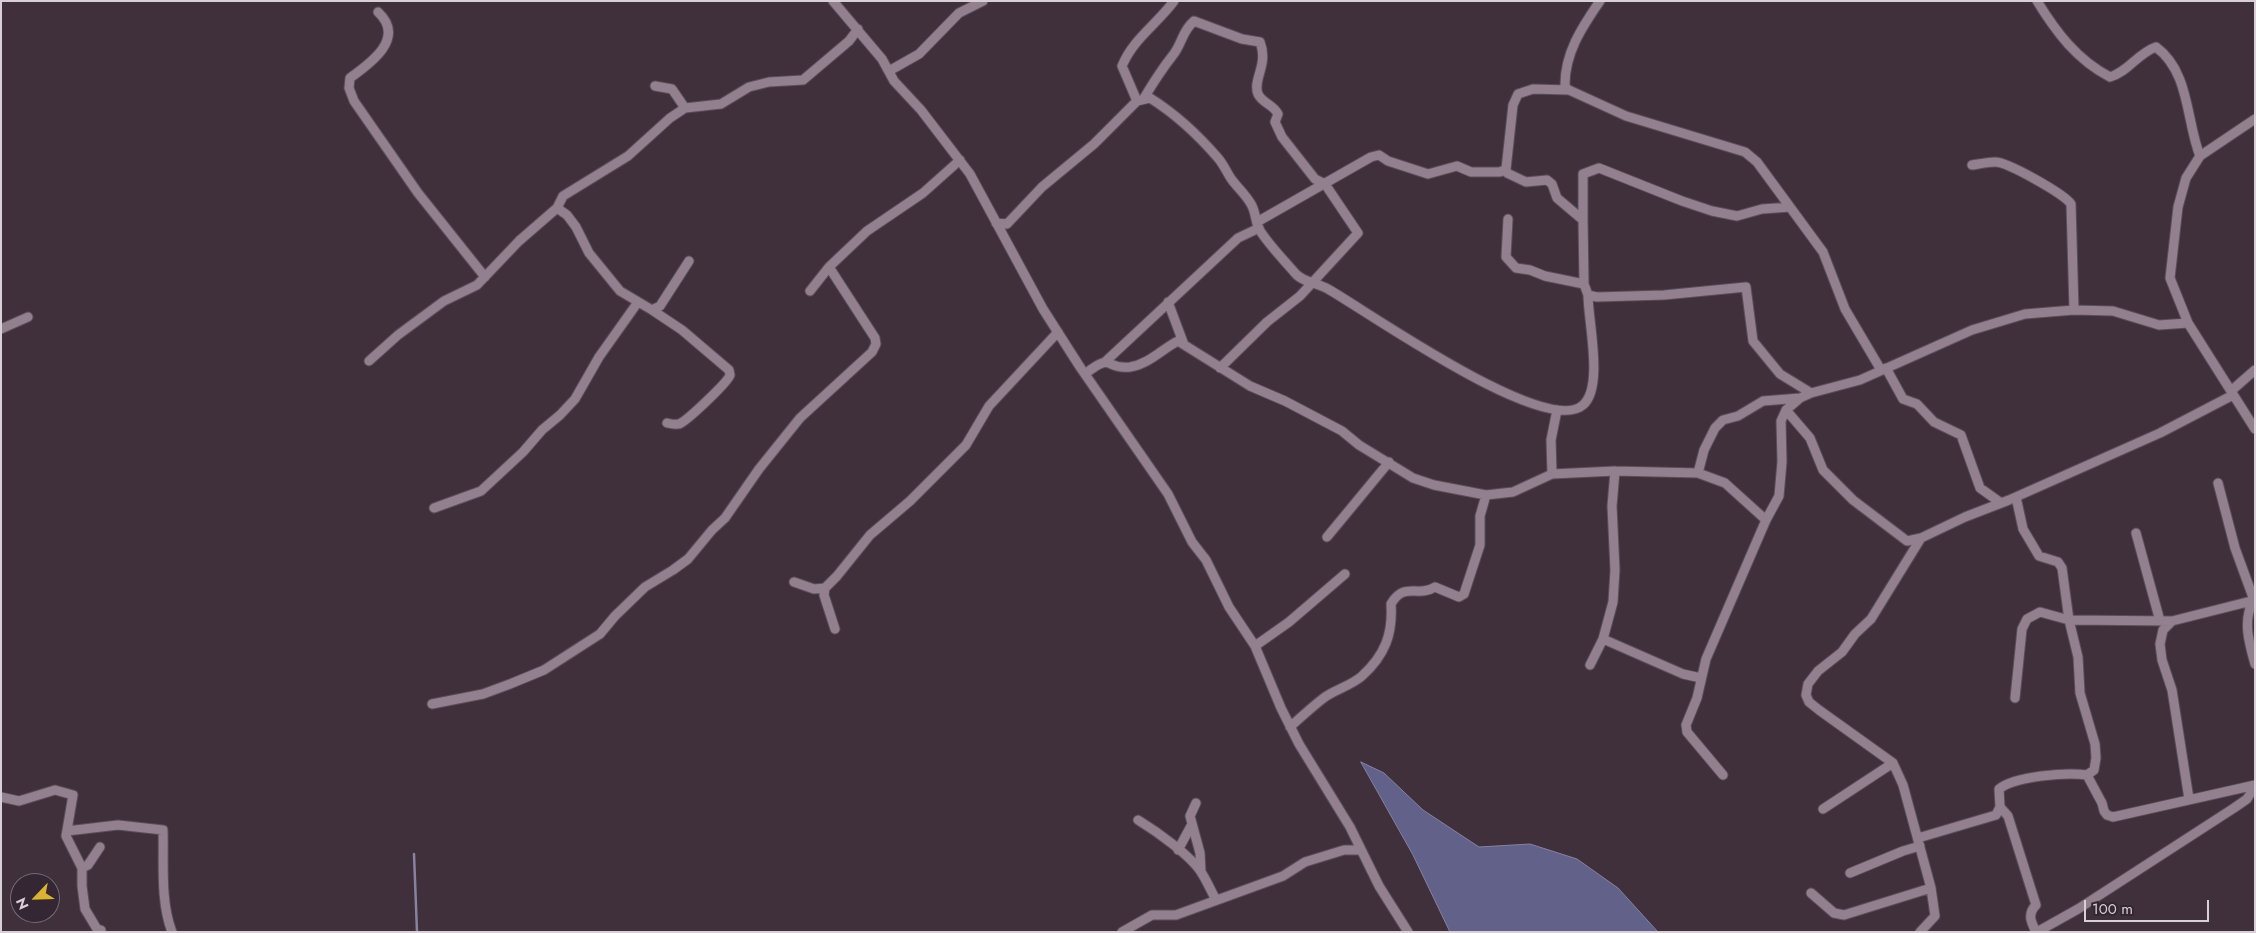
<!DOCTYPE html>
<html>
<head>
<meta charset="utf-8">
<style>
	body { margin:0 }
	#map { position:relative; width:2256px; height:933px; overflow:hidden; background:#3f303c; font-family:Jost,sans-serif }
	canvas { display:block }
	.frame { position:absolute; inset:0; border:2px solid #d9cfd7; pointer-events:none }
	.north { position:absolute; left:10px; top:873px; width:50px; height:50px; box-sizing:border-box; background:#342632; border:1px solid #766a74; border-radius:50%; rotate:246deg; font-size:14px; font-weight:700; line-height:20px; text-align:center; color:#d9cfd7 }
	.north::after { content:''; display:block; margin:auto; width:18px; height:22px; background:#dab333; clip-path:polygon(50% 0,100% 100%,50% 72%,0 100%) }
	.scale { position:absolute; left:2084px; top:900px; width:125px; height:22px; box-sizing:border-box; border:2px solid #d9cfd7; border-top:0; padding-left:6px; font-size:15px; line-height:18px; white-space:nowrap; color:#d9cfd7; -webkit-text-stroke:4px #342632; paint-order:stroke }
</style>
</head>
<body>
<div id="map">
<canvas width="2256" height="933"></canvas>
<div class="frame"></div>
<div class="north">N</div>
<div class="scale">100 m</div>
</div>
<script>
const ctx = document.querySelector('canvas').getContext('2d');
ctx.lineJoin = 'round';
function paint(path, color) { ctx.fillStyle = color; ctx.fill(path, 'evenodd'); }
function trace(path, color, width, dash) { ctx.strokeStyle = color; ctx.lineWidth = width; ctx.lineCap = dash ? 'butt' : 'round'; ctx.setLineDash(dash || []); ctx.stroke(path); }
const water = new Path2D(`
	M1361,762L1384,773L1423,810L1479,847L1530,844L1577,859L1618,888L1658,932H1450L1413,855Z`);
const stream = new Path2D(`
	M414,854L417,932`);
const minor = new Path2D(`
	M833,1L882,59L894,81L921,110L970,174L1043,309L1080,367L1168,494L1192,542L1206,560L1229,607L1255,646L1281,708L1299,744L1350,827L1379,886L1408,932
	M2037,1C2056,32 2077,60 2110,77C2128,72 2138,53 2156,47C2190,72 2186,121 2200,156
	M378,12C406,38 371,63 350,78L349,88L354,101L418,193L485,277
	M889,71L919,54L959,13L983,1
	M655,86L672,89L685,108
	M1569,90L1565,87C1564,54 1582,27 1600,1
	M1144,98C1153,83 1162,69 1173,55C1182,44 1182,31 1194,21L1242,39L1260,42C1269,65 1252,80 1258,94C1263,104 1273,104 1278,114L1275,122L1282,137L1315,179L1325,184L1358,233L1300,296L1267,322L1220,368
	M1137,101L1122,66C1133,39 1157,24 1174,1
	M2255,119L2200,156L2186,178L2178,207L2170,278L2188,323L2255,429
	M1972,165C1979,164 1988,162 1995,162C2008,162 2064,194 2071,204L2074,310
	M557,208L567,215L576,227L589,253L620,291L652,310L660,306L689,261
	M1508,219L1506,257L1516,268L1530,270L1545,276L1584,284
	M1583,220V174L1599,168L1682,201L1712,211L1737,216L1762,209L1790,207
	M1257,222L1371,157L1379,155L1388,161L1428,174L1457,166L1471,172H1500L1506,169
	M996,223L1007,224L1042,187L1094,144L1137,101L1150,98C1174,113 1199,136 1218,158C1224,165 1227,173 1232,180C1238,188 1246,195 1251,204C1256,212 1255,221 1259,229C1268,244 1283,259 1295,273C1302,282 1318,283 1328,289C1367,311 1546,438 1583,405C1604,387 1588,321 1588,295L1584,284L1583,220L1557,198L1552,184L1547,180L1526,182L1507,173L1506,169L1513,105L1518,94L1533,89L1569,90L1626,116L1745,152L1757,162L1823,252L1845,309L1881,370
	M810,291L829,267L867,231L923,193L960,160
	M1588,295L1597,297L1664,295L1746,287L1753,341L1780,374L1811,393
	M1168,302L1183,342
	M652,310L682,330L729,370L730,375C728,382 687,421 679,424C675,425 671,424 667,423
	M1,329L28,317
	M369,361L398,335L444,301L477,285L519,241L557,208L563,196L628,156L670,118L685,108L721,104L749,87L769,82L803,80L849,41L858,29
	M1106,361L1238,238L1259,228
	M1886,368L1903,399L1917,404L1934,422L1961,435L1980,488L2001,503
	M1085,374C1114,351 1104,370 1130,367C1149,364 1162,349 1178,341L1250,386L1285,401L1342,431L1359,445L1413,478L1434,485L1486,495L1513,492L1552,474L1615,471L1698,473L1725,483L1766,520
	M2231,391L2255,370
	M1786,410L1810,438L1823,470L1853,500L1907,541L1921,538L1965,517L2009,500L2160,433L2233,395
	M1698,473L1704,450L1715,428L1723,420L1738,416L1763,401L1800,398
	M1552,474L1551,440L1557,410
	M2218,483L2235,548L2254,600C2242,619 2249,643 2255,664
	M2016,497L2023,529L2039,556L2058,562L2062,568L2069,620L2078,657L2080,693L2095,744L2096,758L2094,770L2087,775
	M434,508L481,491L523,452L542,430L560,415L575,399L599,357L638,302
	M2136,533L2160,621
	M1327,537L1389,462
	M794,582L814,589L825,588
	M2172,621L2163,630L2160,644L2162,660L2172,690L2189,799
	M835,629L824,595L825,588L837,576L870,535L910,501L966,445L989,406L1058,332
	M1603,639L1683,674L1701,678
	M1255,646L1289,622L1345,574
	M1590,665L1603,639L1613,602L1615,570L1612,506L1615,471
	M2015,698L2022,629L2027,619L2040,612L2069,620L2172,621L2255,600
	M432,704L483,694L510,684L544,670L600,634L615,616L645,587L673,570L688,559L712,530L725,518L759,469L800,418L872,352L876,344L875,338L829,267
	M1290,727C1301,717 1313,706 1325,697C1337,689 1352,685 1362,676C1385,655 1393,634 1391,604C1404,581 1418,598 1435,587L1459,597L1464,594L1480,545V516L1486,495
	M1723,775L1687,732L1686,725L1697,698L1706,659L1766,520L1779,496L1782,462L1781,421L1786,410L1800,398L1811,393L1860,380L1972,330L2025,314L2074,310L2113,311L2159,325L2188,323
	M1,797L19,801L55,790L73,795L66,836L82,868V886L85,909L97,929L101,930
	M1196,803L1190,816L1200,853L1201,871
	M2000,807L2008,816L2036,905C2027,914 2031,922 2036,932
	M1823,809L1893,763
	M1138,820C1156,831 1190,855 1201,872C1207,881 1211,891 1216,900
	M67,831L118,825L163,830C164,862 160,901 172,932
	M1918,838L1996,815L2000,807L1999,789C2015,776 2067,772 2087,775L2102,803L2104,811L2107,815L2113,817L2255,785
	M1178,850L1191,826
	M82,868L88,865L100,847
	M1850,873L1903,851L1920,846
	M1811,893L1834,913L1844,915L1931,888L1903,785L1893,763L1819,710L1809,702L1806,695L1808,684L1818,671L1842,652L1855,634L1871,619L1921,538
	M1122,932L1152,915H1176L1187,911L1283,876L1305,862L1344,850H1360
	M1920,932L1935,916L1931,888
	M2037,932L2078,909L2234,808L2247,799L2255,786`);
paint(water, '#626189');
trace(water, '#8682a0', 1);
trace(stream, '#8682a0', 2.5);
trace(minor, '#5b4e59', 11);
trace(minor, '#92808f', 9);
</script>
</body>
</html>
